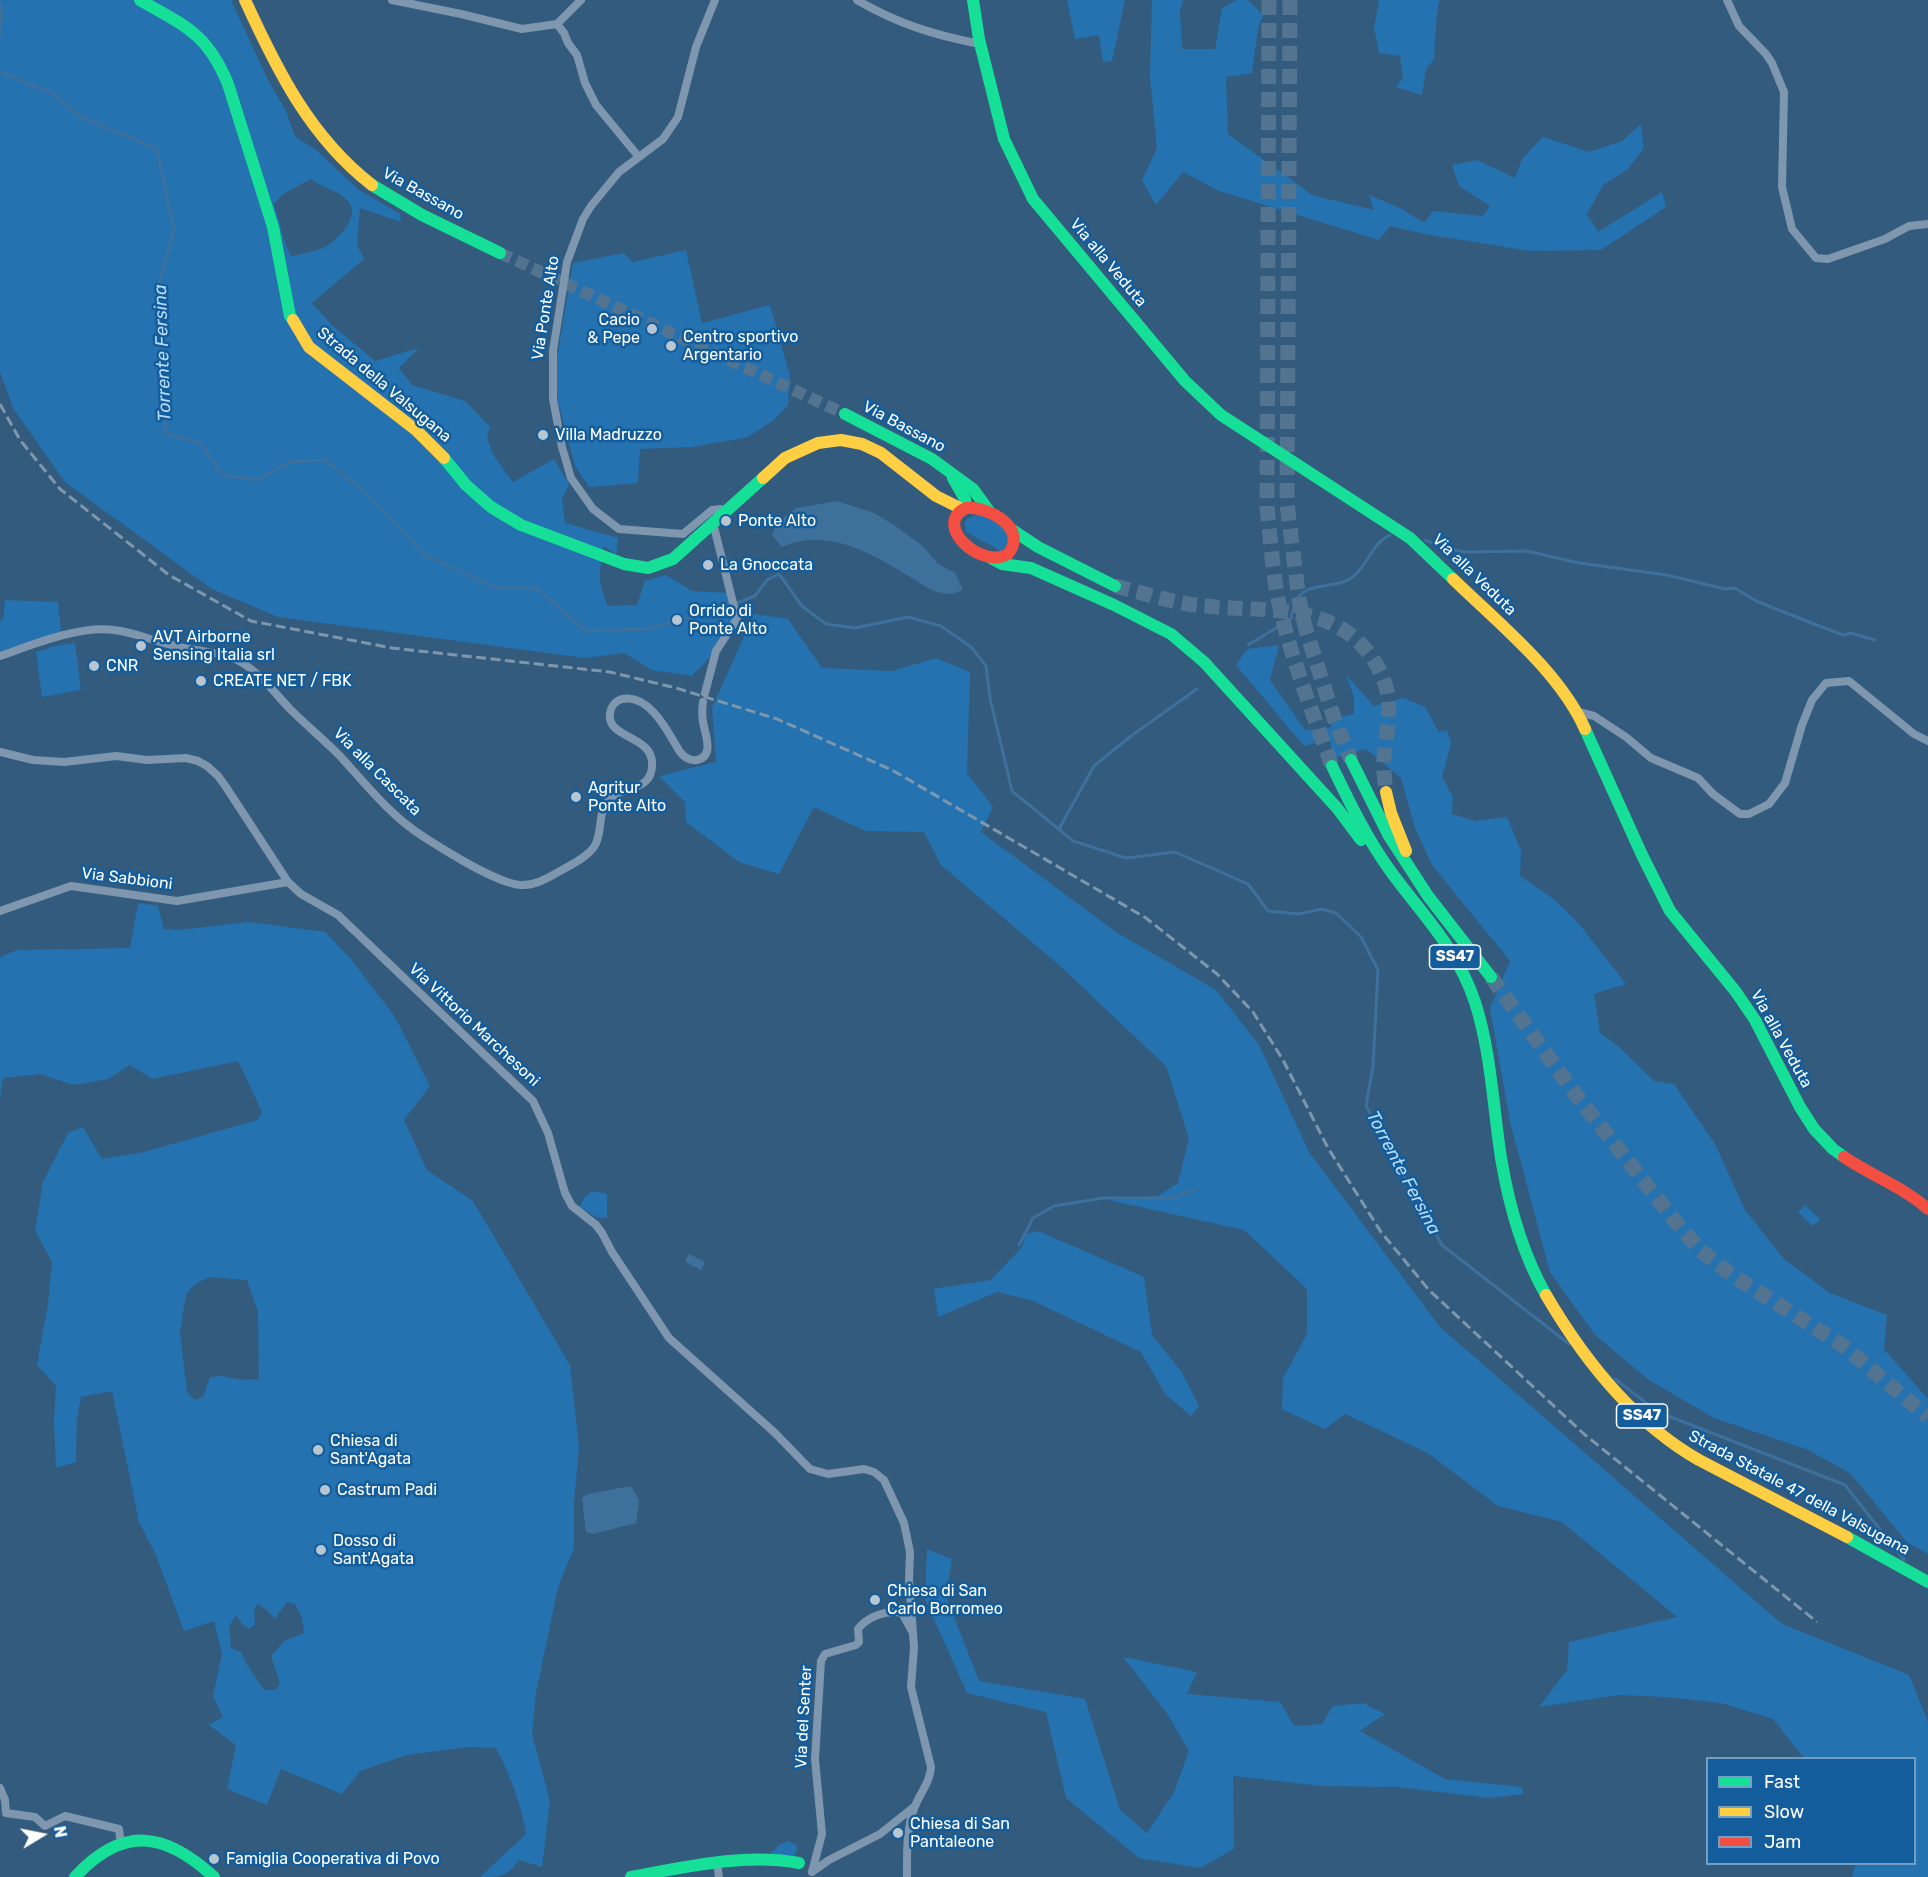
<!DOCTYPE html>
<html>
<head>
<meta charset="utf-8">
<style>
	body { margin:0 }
	#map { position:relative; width:1928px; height:1877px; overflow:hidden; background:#335b7d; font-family:Rubik,sans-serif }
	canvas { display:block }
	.legend { position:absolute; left:1706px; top:1757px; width:210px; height:108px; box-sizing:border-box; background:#145d9c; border:2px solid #729ec4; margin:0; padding:8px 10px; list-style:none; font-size:18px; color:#fff }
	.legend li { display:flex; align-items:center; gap:12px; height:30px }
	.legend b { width:30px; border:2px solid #729ec4 }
	.north { position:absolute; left:12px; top:1805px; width:60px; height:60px; -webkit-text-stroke:4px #145d9c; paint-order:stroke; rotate:80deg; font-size:16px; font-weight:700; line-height:24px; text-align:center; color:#fff }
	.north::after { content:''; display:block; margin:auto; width:21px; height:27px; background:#fff; clip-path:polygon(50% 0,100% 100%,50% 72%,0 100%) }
</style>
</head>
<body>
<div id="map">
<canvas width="1928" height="1877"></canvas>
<ul class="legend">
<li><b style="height:8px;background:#16e098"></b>Fast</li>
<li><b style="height:8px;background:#ffcf43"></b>Slow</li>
<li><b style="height:8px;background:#f24e42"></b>Jam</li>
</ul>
<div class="north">N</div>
</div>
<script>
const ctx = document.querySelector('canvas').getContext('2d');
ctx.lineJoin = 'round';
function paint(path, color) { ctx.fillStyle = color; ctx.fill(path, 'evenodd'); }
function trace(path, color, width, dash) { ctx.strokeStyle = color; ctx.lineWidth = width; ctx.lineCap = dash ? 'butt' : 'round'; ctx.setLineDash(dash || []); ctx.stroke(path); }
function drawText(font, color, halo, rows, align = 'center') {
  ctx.font = font + ' Rubik,sans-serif'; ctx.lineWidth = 5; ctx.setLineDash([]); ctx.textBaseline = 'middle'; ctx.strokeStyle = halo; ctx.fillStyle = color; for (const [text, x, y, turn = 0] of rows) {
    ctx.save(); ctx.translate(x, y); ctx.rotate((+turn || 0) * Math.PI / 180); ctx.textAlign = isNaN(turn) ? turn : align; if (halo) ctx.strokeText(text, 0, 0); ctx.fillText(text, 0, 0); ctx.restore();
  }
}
const green = new Path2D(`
	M0,0H231L268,80L285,109L295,136L316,150L359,190L400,214L401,222L360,208L357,245L364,259L312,303L332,325L375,361L419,348L399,368L412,385L465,401L490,427L487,438L494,456L513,482L554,459L569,484L562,499L565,523L618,538L616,555L604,546C599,574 597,580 608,606L637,605L645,581L666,575L692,591L728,593L734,618L721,633L710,657L692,676L652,670L624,653L585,658L278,617L212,589L65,482L13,408L0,372ZM311,179C322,188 342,191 350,204C359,219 335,243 323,248C313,252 301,254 291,256L285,243L274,204L283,194Z
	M1067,0H1125L1112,61L1103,62L1099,35L1075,39Z
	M1152,0H1183L1180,11L1182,49H1215L1222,8L1237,0H1248L1263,15L1258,28L1252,73L1226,77L1228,134L1312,195L1374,210L1369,195L1400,208L1424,223L1433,211L1483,216L1490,206L1459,186L1452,165L1477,160L1515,178L1522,159L1543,137L1589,152L1622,141L1641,124L1644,148L1628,169L1603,185L1587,214L1598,232L1662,192L1666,207L1601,250L1530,251L1425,234L1390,226L1379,240L1219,191L1183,172L1156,205L1142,180L1157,148L1150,77Z
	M1379,0H1440L1437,11L1434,59L1426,69L1422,95L1396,87L1403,78L1400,56L1379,53L1374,28Z
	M686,250L702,323L770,305L790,376L788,405L774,420L748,437L693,447L640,449L638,483L589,487L575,466L558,401L555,370L573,263L624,253L632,262Z
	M979,514L1001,524L1010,537L1007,548L1001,551L966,532L965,524L967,519Z
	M5,600L58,602L61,632L0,652V620L3,619Z
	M754,614L788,619L822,668L892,671L936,658L970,672L967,773L993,807L981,832L1116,932L1216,990L1259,1045L1309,1152L1440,1327L1782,1624L1909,1675L1928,1722V1877H1852L1856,1864H1914V1758H1804L1773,1719L1721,1703L1667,1697L1618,1695L1539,1707L1567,1670L1569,1642L1677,1617L1562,1522L1498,1506L1428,1453L1345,1414L1325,1429L1282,1409L1283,1378L1307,1334V1289L1244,1230L1109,1200L1158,1196L1178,1183L1189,1139L1166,1066L1059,965L941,865L924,832L865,831L814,807L779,874L739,862L686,822L685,802L659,776L716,762L712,708Z
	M75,643L81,690L42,697L36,652L55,646Z
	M1279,645L1270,680L1305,730L1330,728L1334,718L1354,714V697L1346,675L1374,706L1403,698L1425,707L1439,732L1447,730L1451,743L1442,777L1453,797L1452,814L1475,821L1507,817L1521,851L1520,876L1555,900L1579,924L1626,984L1594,994L1600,1033L1618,1046L1654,1081L1674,1084L1715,1144L1745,1210L1784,1259L1830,1293L1887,1315L1884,1349L1928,1399V1554L1907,1542L1850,1473L1806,1449L1714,1418L1649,1380L1595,1335L1550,1272L1510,1122L1490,1008L1510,961L1432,865L1415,828L1401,778L1366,749L1335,758L1329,739L1304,746L1236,665L1247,649Z
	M138,903L158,906L164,929L178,930L249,922L325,932L351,959L395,1017L430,1086L404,1120L427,1170L473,1201L570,1365L579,1447L574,1502V1548L558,1587L536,1693L532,1734L550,1801L542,1867L519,1860C507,1877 501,1877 480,1877L526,1834C521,1803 510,1775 496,1748L467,1747L407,1755L360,1771L342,1794L281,1769L267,1805L227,1789L236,1745L209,1725L223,1717L213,1696L222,1654L214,1621L184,1631L156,1555L139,1522L112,1391L81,1397L77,1417L76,1462L56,1468L54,1422L56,1386L37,1365L48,1304L52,1262L35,1230L43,1182L68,1133L83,1127L102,1159L144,1152L257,1120L262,1112L238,1061L152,1079L130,1065L108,1079L74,1085L40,1074L3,1078L0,1098V957L17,950L130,948ZM210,1277L247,1280L258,1312L259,1379L241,1380L223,1376L210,1377L203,1397L195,1400L187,1392L180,1332L184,1305L187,1293L195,1284ZM287,1602L295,1604L302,1618L304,1633L284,1641L271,1656L280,1683L276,1690H264C256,1677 246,1665 241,1652L231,1648L229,1626L236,1615L243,1625L249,1629L255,1625L254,1611L257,1604L267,1610L275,1619Z
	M593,1191L607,1194V1218L596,1217L579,1207L585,1197Z
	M1805,1205L1820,1219L1813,1226L1798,1212Z
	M1038,1231L1144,1277L1152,1335L1181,1371L1199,1406L1191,1416L1165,1394L1141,1352L1031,1300L997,1292L938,1317L934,1289L991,1280L1022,1247L1026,1234Z
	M927,1549L952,1559L946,1596L979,1681L1085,1699L1120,1810L1147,1833L1174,1792L1189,1751L1166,1712L1123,1657L1197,1672L1187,1694L1280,1702L1294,1726L1322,1724L1333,1706L1363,1703L1385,1714L1360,1731L1445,1779L1522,1787L1523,1794L1490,1798L1397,1787L1322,1786L1233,1776L1234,1849L1200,1868L1139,1858L1066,1798L1046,1712L967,1693L925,1599Z
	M788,1841L796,1845L797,1850L794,1856L770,1854L779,1845Z`);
const water = new Path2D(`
	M837,501L874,513L897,527L924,547L937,563L955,573L963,590C959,591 954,594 950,594C935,594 923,585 912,578C874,555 828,526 782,547L772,535L778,521L797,508Z
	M689,1254L705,1262L701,1270L685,1262Z
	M631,1486L639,1500L636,1523L593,1534L586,1532L582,1498L588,1494Z`);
const stream = new Path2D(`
	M0,4L2,8L0,35
	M0,72L54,94L79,116L157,149L174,230L160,279L166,433L201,444L222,475L257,480L290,462L325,460L368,495L425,555L496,588H536L586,631L646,629L722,609L755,596L767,580L779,574L802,606L826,624L855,628L908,617L941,626L971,647L986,666L990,698L1012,791L1073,841L1126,858L1175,852L1248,884L1268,911L1298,914L1322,909L1336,913L1361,937L1378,970L1373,1066L1366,1106L1442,1245L1569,1344
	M1425,540L1444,548L1465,552L1527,551L1579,563L1667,575L1725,589L1735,588L1756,601L1809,622L1843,635L1851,633L1875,640
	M1248,645L1291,619C1292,613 1294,603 1298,597C1313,580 1341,591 1357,573C1370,560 1373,543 1390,535
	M1059,829L1094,766L1131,736L1197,689
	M1019,1245L1033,1218L1054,1206L1103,1198H1171L1196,1189
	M1615,1379L1658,1412L1845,1485L1904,1560`);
const secondaryTunnel = new Path2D(`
	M500,253L845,414`);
const highwayTunnel = new Path2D(`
	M1269,0L1267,507C1271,543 1273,581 1282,617C1295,668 1314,717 1332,766
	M1290,0L1287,504L1299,600L1306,630L1334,718L1351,760
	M1115,586C1144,593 1176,604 1205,606C1261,612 1328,602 1367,651C1377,663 1385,679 1388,696C1391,718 1385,738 1384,760C1383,770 1385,781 1386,792
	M1491,977L1573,1091L1675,1221L1700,1250L1732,1275L1842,1345L1928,1417`);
const street = new Path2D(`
	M392,0L461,14L522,29L557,24L581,0
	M715,0L696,47L678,117L663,139L619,172L591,206L583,219L567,262L553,351V399L562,447L571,478L593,509L619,529L683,534L712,510L721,509L724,512
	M857,0C898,24 934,35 980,44
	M1727,0L1739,26L1766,54L1772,63L1784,92L1782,187L1792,229L1816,258L1828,259L1885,239L1909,226L1928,224
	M557,24L564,33L568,43L577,55L585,83L596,105L638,156
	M0,656C32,645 80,625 114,630C134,632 153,641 172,645C193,651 219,651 239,661C258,671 274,692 289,708C305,724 323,739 339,755C365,783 391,817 424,837C446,851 496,883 521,885C536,886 549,877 562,870C572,864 586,858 594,847C603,834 597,814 608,801C620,785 650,793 652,767C655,734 606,740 610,713C611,707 615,701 622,699C650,693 669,734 680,752C684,757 690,761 697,760C715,756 705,734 703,722C702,715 702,709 703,702
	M705,693L716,651L737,619L713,523
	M1578,712L1594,716L1626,737L1651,758L1698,778L1713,794L1740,814H1749L1769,804L1785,783L1802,725L1812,700L1826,683L1849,681L1914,734L1928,741
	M0,752L33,760L64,762L116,756L147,760L186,758L198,761L207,766L218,776L226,787L288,882L301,894L338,915L533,1101L548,1133L565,1193L572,1206L596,1225L602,1233L612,1252L669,1338L775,1433L810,1469L828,1474L864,1469L874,1472L884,1480L904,1523L910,1552L909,1579L914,1647L911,1687L931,1767C930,1782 921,1792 915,1806C906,1828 907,1854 907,1877
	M0,911L71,886L177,901L288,882
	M0,1788L5,1800L6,1813L35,1817L45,1826L65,1816L119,1829L121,1845
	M717,1863L719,1877
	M812,1872L822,1834L815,1759L821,1661L825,1654L856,1645L859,1642L858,1629C867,1617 887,1609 902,1613L913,1633
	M812,1872L829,1860L880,1834L915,1806`);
const fast = new Path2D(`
	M140,0C185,26 207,33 228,84L273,227L290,316L293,320
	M973,0L979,39L1004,139L1033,199L1185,381L1221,415L1410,538L1453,579
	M372,185L422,215L500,253
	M845,414L932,459L973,489L989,511
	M444,458L466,485L491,507L521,525L624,564L648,568L673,559L763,478
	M953,478L965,499L966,508
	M1011,529L1038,547L1115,586
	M989,557L1002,564L1031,568L1114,605L1171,634L1204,662L1337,808L1361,840
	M1585,729L1642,855L1670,911L1736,992L1755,1020L1800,1107L1814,1129L1833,1149L1844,1157
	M1351,760L1389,836L1428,896L1491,977
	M1332,766C1349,801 1366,837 1389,869C1422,915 1456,946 1475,1002C1491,1052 1493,1106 1501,1158C1509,1206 1522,1253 1546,1295
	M1847,1537L1928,1582
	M75,1877C123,1825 165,1832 214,1877
	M631,1877C686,1867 743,1853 799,1863`);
const slow = new Path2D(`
	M245,0C277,70 310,137 372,185
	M293,320L309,347L416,430L444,458
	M763,478L785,458L818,443L841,440L862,444L881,453L936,496L962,509
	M1453,579C1498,623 1559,671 1585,729
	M1386,792L1391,813L1406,851
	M1546,1295C1584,1360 1634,1423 1699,1460L1847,1537`);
const jam = new Path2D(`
	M966,508C988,506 1029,528 1008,554C982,570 931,525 966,508Z
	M1844,1157C1872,1176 1903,1187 1928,1209`);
const rail = new Path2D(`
	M0,404L20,440L60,489L169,575L251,621L392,648L610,672L676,688L777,719L892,770L1146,918L1217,974L1253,1012L1283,1060L1328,1148L1381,1232L1429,1290L1584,1434L1817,1622`);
const markers = [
	[652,329,6,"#b8c6d2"],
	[671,346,6,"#b8c6d2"],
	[543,435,6,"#b8c6d2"],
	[726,521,6,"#b8c6d2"],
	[708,565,6,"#b8c6d2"],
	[677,620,6,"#b8c6d2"],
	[141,646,6,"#b8c6d2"],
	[94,666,6,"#b8c6d2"],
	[201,681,6,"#b8c6d2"],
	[576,797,6,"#b8c6d2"],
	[318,1450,6,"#b8c6d2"],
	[325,1490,6,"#b8c6d2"],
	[321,1550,6,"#b8c6d2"],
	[875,1600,6,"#b8c6d2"],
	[898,1833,6,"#b8c6d2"],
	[214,1859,6,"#b8c6d2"]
];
const shields = [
	[1455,957,51],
	[1642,1416,51]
];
const shieldNames = [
	["SS47",1455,957],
	["SS47",1642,1416]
];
const streetNames = [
	["Via Bassano",423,194,29],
	["Via alla Veduta",1108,263,50],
	["Via Ponte Alto",546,308,-81],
	["Strada della Valsugana",384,385,40],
	["Via Bassano",904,427,28],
	["Via alla Veduta",1474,575,44],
	["Via alla Cascata",377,772,45],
	["Via Sabbioni",127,879,7],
	["Via Vittorio Marchesoni",474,1025,43],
	["Via alla Veduta",1781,1039,61],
	["Strada Statale 47 della Valsugana",1799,1493,28],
	["Via del Senter",804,1717,-87]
];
const poiNames = [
	["Cacio",640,320,"right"],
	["& Pepe",640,338,"right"],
	["Centro sportivo",683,337],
	["Argentario",683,355],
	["Villa Madruzzo",555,435],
	["Ponte Alto",738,521],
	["La Gnoccata",720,565],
	["Orrido di",689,611],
	["Ponte Alto",689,629],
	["AVT Airborne",153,637],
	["Sensing Italia srl",153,655],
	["CNR",106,666],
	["CREATE NET / FBK",213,681],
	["Agritur",588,788],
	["Ponte Alto",588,806],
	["Chiesa di",330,1441],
	["Sant'Agata",330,1459],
	["Castrum Padi",337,1490],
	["Dosso di",333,1541],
	["Sant'Agata",333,1559],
	["Chiesa di San",887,1591],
	["Carlo Borromeo",887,1609],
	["Chiesa di San",910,1824],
	["Pantaleone",910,1842],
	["Famiglia Cooperativa di Povo",226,1859]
];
const waterNames = [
	["Torrente Fersina",163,353,-92],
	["Torrente Fersina",1403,1173,62]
];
paint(green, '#2572b1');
paint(water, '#3e709c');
trace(stream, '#3e709c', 3);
trace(secondaryTunnel, '#527490', 12, [12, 6]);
trace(highwayTunnel, '#527490', 15, [15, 8]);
trace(street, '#7e97ae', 8);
trace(fast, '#16e098', 12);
trace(slow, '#ffcf43', 12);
trace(jam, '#f24e42', 12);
trace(rail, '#7e97ad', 3, [10, 4.5]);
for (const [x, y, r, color] of markers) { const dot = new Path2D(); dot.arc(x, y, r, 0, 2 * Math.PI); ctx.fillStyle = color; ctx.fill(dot); trace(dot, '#145d9c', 2); }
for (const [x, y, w] of shields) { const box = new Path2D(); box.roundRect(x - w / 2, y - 12, w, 24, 4.5); ctx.fillStyle = '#145d9c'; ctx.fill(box); trace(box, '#fff', 1.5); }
drawText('bold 15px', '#fff', null, shieldNames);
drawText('16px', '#fff', '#145d9c', streetNames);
drawText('16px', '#fff', '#145d9c', poiNames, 'left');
drawText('italic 18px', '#b6dcfa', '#145d9c', waterNames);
</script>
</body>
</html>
